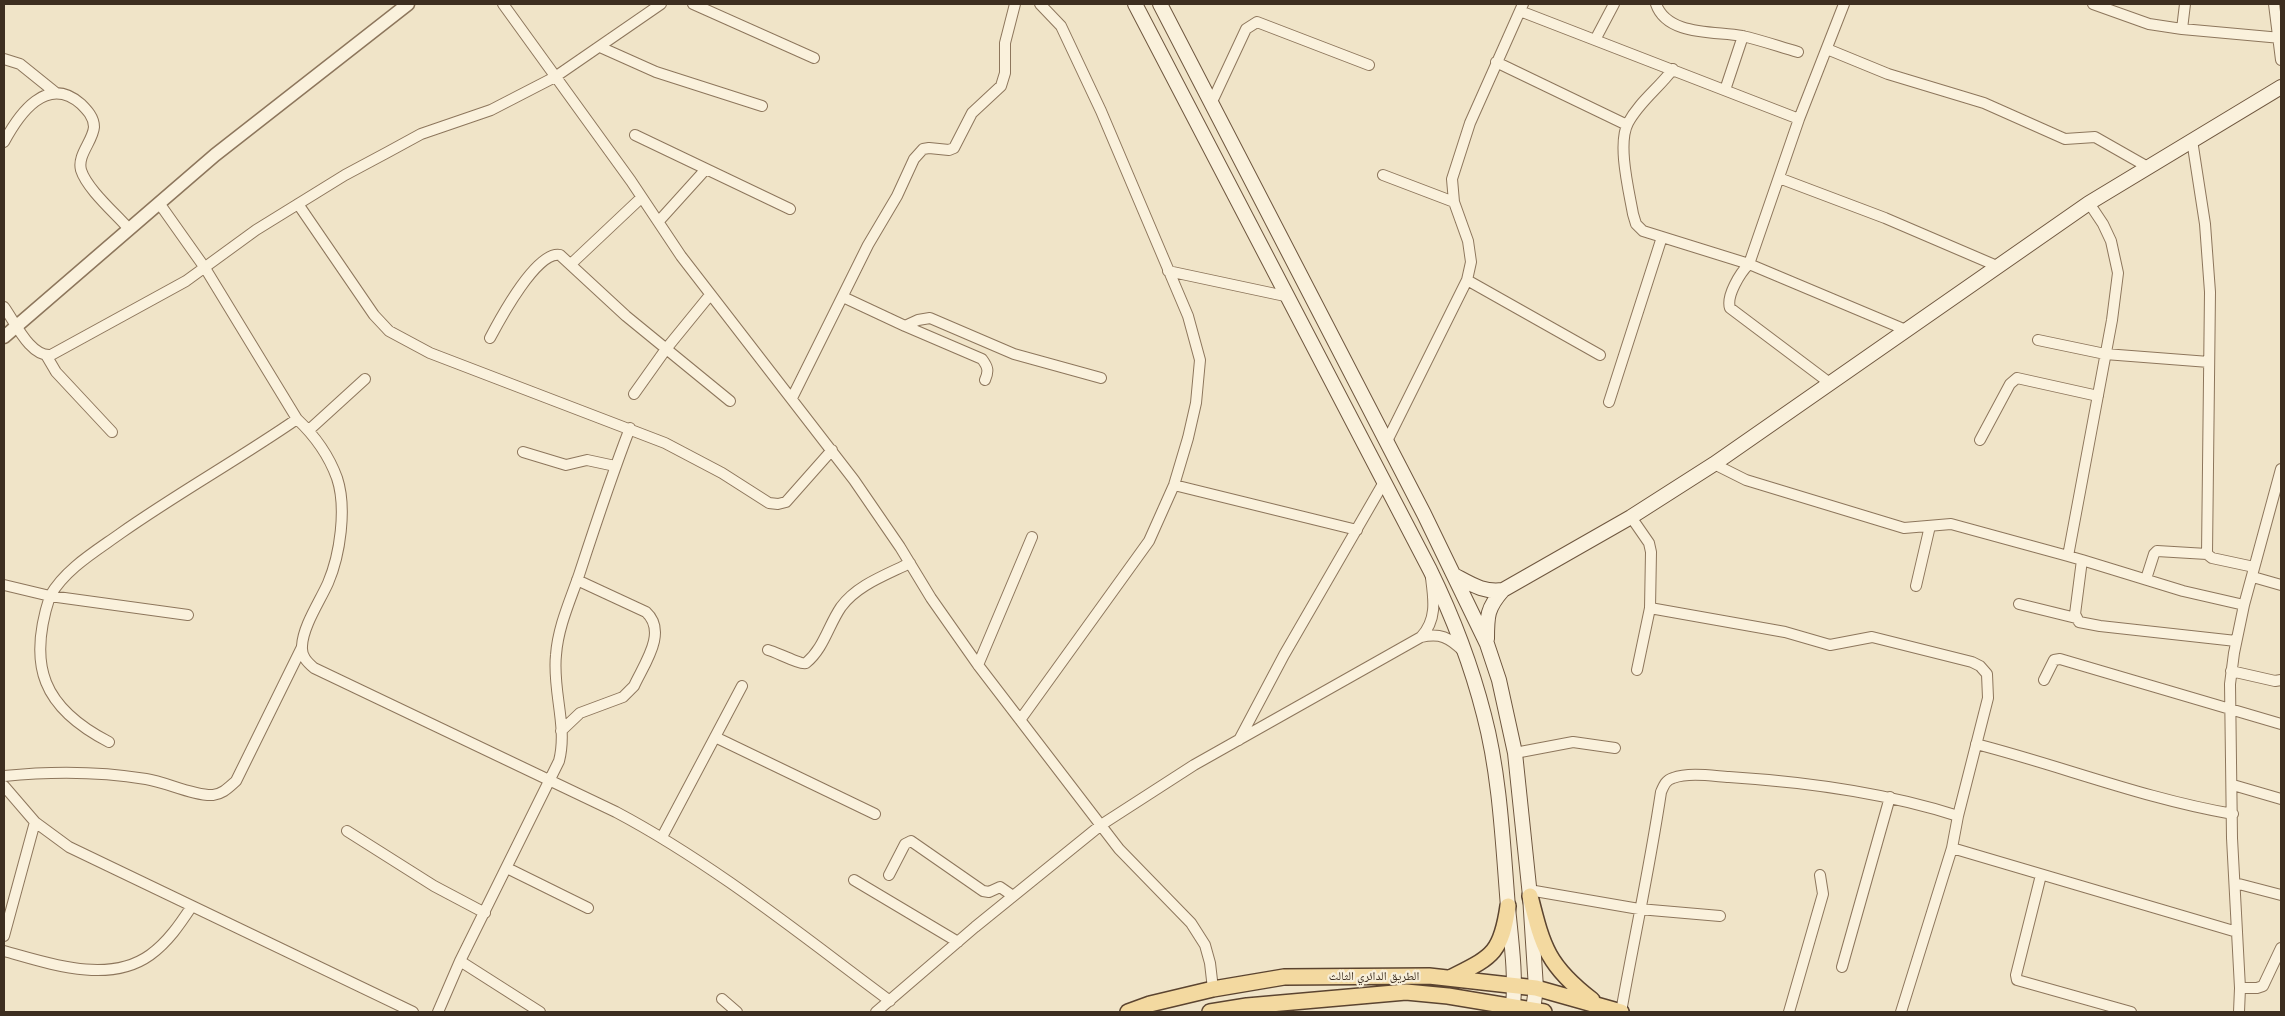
<!DOCTYPE html>
<html>
<head>
<meta charset="utf-8">
<style>
	body { margin:0 }
	#map { position:relative; width:2285px; height:1016px; overflow:hidden; background:#f0e4c8; font-family:Lora,serif }
	canvas { display:block }
	.frame { position:absolute; inset:0; border:5px solid #3d2e20; pointer-events:none }
</style>
</head>
<body>
<div id="map">
<canvas width="2285" height="1016"></canvas>
<div class="frame"></div>
</div>
<script>
const ctx = document.querySelector('canvas').getContext('2d');
ctx.lineJoin = 'round';
function trace(path, color, width, dash) { ctx.strokeStyle = color; ctx.lineWidth = width; ctx.lineCap = dash ? 'butt' : 'round'; ctx.setLineDash(dash || []); ctx.stroke(path); }
function drawText(font, color, halo, rows, align = 'center') {
  ctx.font = font + ' Lora,"Noto Naskh Arabic",serif'; ctx.lineWidth = 4.5; ctx.setLineDash([]); ctx.textBaseline = 'middle'; ctx.strokeStyle = halo; ctx.fillStyle = color; for (const [text, x, y, turn = 0] of rows) {
    ctx.save(); ctx.translate(x, y); ctx.rotate((+turn || 0) * Math.PI / 180); ctx.textAlign = isNaN(turn) ? turn : align; if (halo) ctx.strokeText(text, 0, 0); ctx.fillText(text, 0, 0); ctx.restore();
  }
}
const minor = new Path2D(`
	M503,4L631,181L681,256L854,480L900,547L931,598L978,665L1119,849L1191,923L1205,945L1210,963L1213,989
	M693,4L814,58
	M1656,4C1667,36 1715,31 1742,36C1761,40 1780,47 1798,52
	M1844,4L1799,119L1749,264L1906,330
	M2093,4L2149,24L2182,29L2281,38
	M2274,4L2281,60
	M1520,11L1799,119
	M2182,29L2185,4
	M1595,40L1614,4
	M600,47L656,72L762,106
	M1827,49L1888,74L1984,103L2065,139L2095,137L2146,166
	M4,59L20,64L56,93
	M1496,62L1627,125
	M1673,69C1659,88 1639,102 1628,123C1617,144 1629,191 1633,214L1636,224L1643,231L1749,264C1740,273 1726,296 1730,308L1831,384
	M1725,90L1743,36
	M1211,104L1246,29L1257,22L1369,65
	M635,135L790,209
	M2192,140L2205,224L2210,292L2207,554L2212,558L2254,567
	M4,142C19,114 47,74 81,104C87,110 94,117 94,127C93,141 77,155 81,170C87,189 115,213 129,229
	M1383,175L1454,202
	M1779,178L1885,218L1997,266
	M159,203L205,268L297,419C314,435 329,456 337,478C347,508 340,555 328,583C320,601 303,626 302,646C301,656 307,662 314,668L616,812C714,864 801,935 890,1001
	M298,204L374,315L389,331L430,353L665,443L722,473L769,503L778,504L786,502L832,450
	M659,221L706,169
	M571,264L641,198
	M1168,271L1285,296
	M1467,280L1600,355
	M843,297L905,326L918,320L930,318L1014,354L1101,378
	M4,307C15,322 30,357 51,355L186,281L256,230L345,175L388,152L421,134L491,110L555,77L661,4
	M905,326L982,359C988,367 989,371 985,380
	M490,338C500,319 537,250 560,255L626,316L730,401
	M2038,340L2105,354L2209,362
	M46,355L56,372L112,432
	M634,394L666,349L710,295
	M792,398L868,245L897,196L914,159L923,149L929,148L949,150L954,148L972,113L1001,86L1005,73V43L1015,4
	M1609,402L1662,237
	M309,430L365,379
	M1980,440L2010,384L2017,378L2098,396
	M1387,441L1467,280L1471,262L1468,241L1454,202L1452,179L1470,123L1523,4
	M523,452L566,465L587,460L615,466
	M1714,464L1746,480L1904,528L1951,524L2068,556L2112,320L2118,273L2111,241L2103,224L2089,203
	M1174,485L1357,530
	M1631,517L1649,543L1651,552L1650,608L1637,670
	M2068,556L2082,560L2075,614L2079,622L2100,626L2236,641
	M2082,560L2183,591L2244,605
	M2253,577L2281,585
	M2146,579L2154,554L2157,551L2207,554
	M4,585L50,596C65,569 96,551 121,533C178,493 239,459 297,419
	M1916,586L1930,526
	M2019,604L2076,618
	M1650,608L1785,632L1830,645L1872,637L1972,662L1980,666L1987,674L1988,698L1958,816L1952,848L1901,1012
	M1421,637C1437,620 1434,600 1431,578
	M768,650C776,652 801,665 806,663C824,648 828,626 841,607C857,585 886,575 910,563
	M978,665L1032,537
	M2231,671L2275,681L2281,680
	M2044,680L2054,660L2060,659L2281,724
	M1020,720L1149,541L1174,485L1188,438L1196,403L1200,360L1188,316L1101,111L1061,26L1040,4
	M561,731L580,713L623,697L634,686C644,664 668,632 646,612L577,580
	M715,737L875,814
	M1239,740L1284,655L1384,482
	M109,742C43,708 27,666 50,596L188,615
	M1976,744C2062,766 2145,799 2233,814
	M1515,753L1573,742L1615,748
	M4,776C52,771 98,771 146,779C166,782 194,796 213,795C223,794 229,787 236,781L302,647
	M2233,785L2281,799
	M4,786L35,822L69,847L413,1012
	M347,831L434,886L485,913
	M662,837L742,686
	M1952,848L2237,932
	M507,868L588,908
	M889,875L905,844L911,841L983,891L989,892L1000,887L1013,896
	M2041,875L2016,975L2017,980L2131,1012
	M854,880L958,942
	M2235,883L2281,895
	M1529,890L1639,909L1720,916
	M4,936L35,822
	M4,951C48,963 108,985 150,955C168,942 180,924 192,906
	M460,961L540,1012
	M1842,967L1890,797
	M2240,988H2257L2263,986L2281,948
	M722,999L737,1012
	M438,1012L460,961L559,761C568,727 552,690 556,655C558,627 570,601 579,575C595,526 611,477 630,428
	M876,1012L975,927L1101,825L1194,765L1421,637C1440,633 1449,637 1463,651
	M1621,1012C1634,939 1650,866 1661,792C1664,785 1666,780 1673,778C1689,772 1713,776 1729,777C1807,782 1884,792 1958,816
	M1789,1012L1823,894L1820,875
	M2239,1012L2240,988L2232,838L2230,684L2234,653L2244,605L2281,469`);
const tertiary = new Path2D(`
	M4,337L215,155L408,4`);
const secondary = new Path2D(`
	M1135,4L1430,570C1453,617 1471,664 1484,715C1500,775 1503,846 1508,907C1511,940 1516,973 1513,1006
	M1160,4L1424,514L1487,644L1499,680L1515,753L1530,896L1536,988L1533,1010
	M1454,575C1471,584 1484,593 1503,590
	M1487,639C1487,616 1487,608 1503,590L1631,517L1714,464L2089,203L2281,87`);
const primary = new Path2D(`
	M1530,896C1543,948 1548,966 1592,1000
	M1450,978C1491,957 1501,955 1508,906
	M1128,1012L1150,1004L1213,989L1284,977L1429,976L1536,988L1621,1012
	M1210,1012L1247,1006L1406,992L1448,996L1544,1012`);
const streetNames = [
	["الطريق الدائري الثالث",1374,977]
];
trace(minor, '#8d765c', 12);
trace(tertiary, '#8d765c', 15);
trace(secondary, '#6f573f', 16);
trace(primary, '#5b4430', 18);
trace(minor, '#faf1dc', 10);
trace(tertiary, '#faf1dc', 12);
trace(secondary, '#faf1dc', 14);
trace(primary, '#f3d9a0', 15);
drawText('12px', '#3d2e20', '#f7eed8', streetNames);
</script>
</body>
</html>
